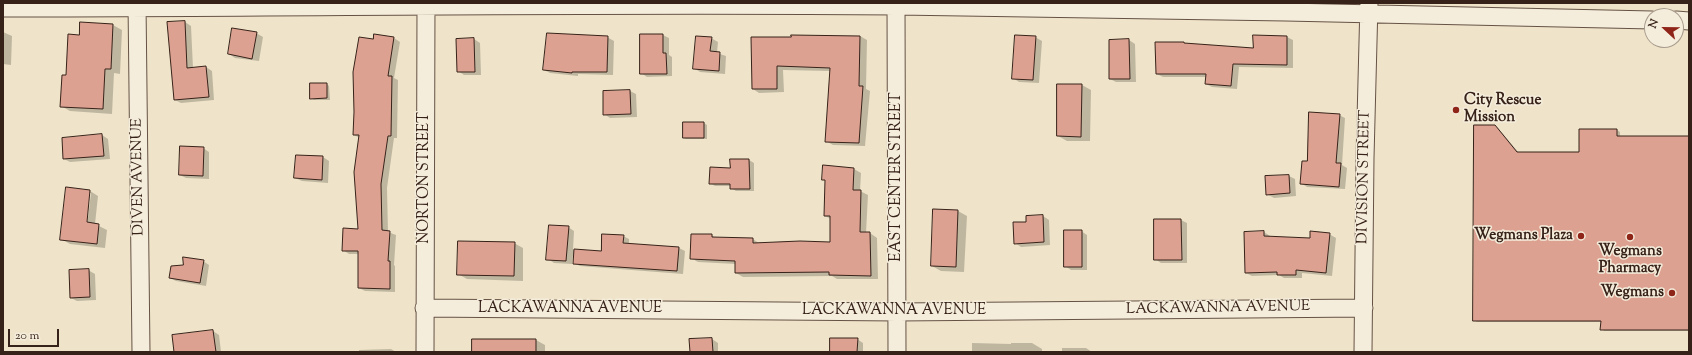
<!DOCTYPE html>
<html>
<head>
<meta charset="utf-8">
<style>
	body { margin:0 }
	#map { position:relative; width:1692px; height:355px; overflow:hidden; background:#efe4c9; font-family:"Sorts Mill Goudy",serif }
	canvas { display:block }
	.frame { position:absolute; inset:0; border:4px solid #372219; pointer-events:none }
	.north { position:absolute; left:1644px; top:8px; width:40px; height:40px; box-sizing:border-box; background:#f5eddc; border:1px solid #a99c8e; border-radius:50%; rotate:292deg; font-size:11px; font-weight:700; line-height:16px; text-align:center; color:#372219 }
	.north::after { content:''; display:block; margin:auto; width:14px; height:18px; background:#8f2418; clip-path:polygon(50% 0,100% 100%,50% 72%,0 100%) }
	.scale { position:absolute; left:8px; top:329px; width:51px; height:18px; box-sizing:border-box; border:2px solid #372219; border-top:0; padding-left:5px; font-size:12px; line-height:14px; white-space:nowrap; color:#372219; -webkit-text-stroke:3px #f5eddc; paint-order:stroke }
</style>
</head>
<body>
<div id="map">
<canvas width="1692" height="355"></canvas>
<div class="frame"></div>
<div class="north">N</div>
<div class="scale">20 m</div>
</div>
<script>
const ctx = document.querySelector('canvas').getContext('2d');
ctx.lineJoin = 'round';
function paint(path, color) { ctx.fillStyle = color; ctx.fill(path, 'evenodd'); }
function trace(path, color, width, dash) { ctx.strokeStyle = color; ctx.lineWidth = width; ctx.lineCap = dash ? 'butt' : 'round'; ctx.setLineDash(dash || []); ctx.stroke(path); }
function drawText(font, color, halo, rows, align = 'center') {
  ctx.font = font + ' "Sorts Mill Goudy",serif'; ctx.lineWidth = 3; ctx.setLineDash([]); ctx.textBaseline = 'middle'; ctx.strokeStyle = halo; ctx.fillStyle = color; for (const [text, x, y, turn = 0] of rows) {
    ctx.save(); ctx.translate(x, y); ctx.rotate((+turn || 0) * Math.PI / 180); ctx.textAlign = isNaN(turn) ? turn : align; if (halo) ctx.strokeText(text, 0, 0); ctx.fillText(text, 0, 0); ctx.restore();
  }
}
const shadow = new Path2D(`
	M185,22L191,26L193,68L206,67L212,71L214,100L181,103L175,100Z
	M113,25L122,30L120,74L114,73L112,114L70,111L61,106L80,36Z
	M3,32L12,36L11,65L3,64Z
	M256,33L263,37L259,61L235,58L229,54Z
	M663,35L669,38V55L672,57V76L647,77L641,73Z
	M792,36H860L867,40L866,89L870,91L865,146L833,145L826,141L830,71L783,70L784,92L759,93L753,89L792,38Z
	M1254,36L1287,37L1293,40V68L1239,67L1237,89L1212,87L1206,84L1207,77H1163L1157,74L1156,43H1184L1187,44L1254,49Z
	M607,37L614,41L613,75L578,74V76L550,73L544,70Z
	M1035,37L1042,41L1039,83L1019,82L1013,78Z
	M394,38L400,42L394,78L398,80L397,138H394L387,188L388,232L396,235L394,265L395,266V292L365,291L359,288V254H349L343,250L359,230L360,138L354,135L374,40Z
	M711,38L718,42L717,53L726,56L725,74L700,72L694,68Z
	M474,39L480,43L481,75H464L458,71Z
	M1129,40L1135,44L1136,82H1116L1110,79V41Z
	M327,84L329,86L330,100H314L311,98Z
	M1058,85H1082L1091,90L1090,141H1067L1058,136Z
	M630,91L636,94L637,117L610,118L604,114V92Z
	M1339,115L1345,118L1342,165L1347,168L1345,189L1307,187L1301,183L1308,162Z
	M704,123L707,125V139H686L684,138Z
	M1495,126L1498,128L1519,153H1580V130H1617L1620,132V137H1689V331H1604L1602,329V322H1477L1474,320Z
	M102,135L108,139L110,159L70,162L64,159Z
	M203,148L209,152V179L186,178L180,175Z
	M323,157L329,161L328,183L302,181L295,178Z
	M749,160L754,163V191H736L731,188V186H715L710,183L731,169Z
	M824,166L854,169L861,173L860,191L868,195L866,233H870L877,238L878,279H837L832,276L743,277L736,273V264L698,262L691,258L711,235L716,238L753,239L760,244L831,243V219L825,216L826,181L823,179Z
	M1289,176L1295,179L1296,196L1274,198L1267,194Z
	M90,191L98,196L95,224L107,230L105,248L70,244L61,239ZM89,193H91L87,227H85Z
	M958,211L967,216L964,272L941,271L932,266Z
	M1043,216L1049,220L1050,245L1021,247L1015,243Z
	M1155,220H1181L1187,223V263H1161L1155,259Z
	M568,227L574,231L573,250L602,252L623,236L629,239V244L679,248L685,251L683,274L580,266L574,263L575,255H573L572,264L554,263L548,259Z
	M1081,231L1087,235V270H1071L1065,266Z
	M1264,232L1270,236V238L1311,239L1329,234L1336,238L1332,276L1302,273V278H1284L1279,275L1252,276L1246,273Z
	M514,243L523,248V281L467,279L458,274Z
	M203,261L209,265L206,286L176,281L170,278Z
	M88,270L95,274L96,300L77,301L71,298Z
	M213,331L219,335L221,352H175Z
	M712,339L718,343V351L730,352H691Z
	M857,339L863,343V352H831Z
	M473,340H536L545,345V352H473Z
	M972,343L1011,344V343H1032L1042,349V352H972Z
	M1062,348H1086L1092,352H1062Z
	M391,349L396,352H359V350Z`);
const building = new Path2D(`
	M185,21L187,68L206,66L209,97L174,100L167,22Z
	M80,22L113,24L111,69H105L103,109L60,107L62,75H66L68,34L79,35Z
	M232,28L257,32L252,59L228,54Z
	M547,33L608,36L607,72H572V73L543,70Z
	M374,34L394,37L388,76H392L391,136H388L381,184L382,230L390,231L388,261H390V289L358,288V251H342L343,228L358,229L354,172L359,135H353L354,112L353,72L359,37L373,39Z
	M640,34H663V53H666L667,74H640Z
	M791,35L860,36L859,86H863L859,143L825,142L830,68L777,66V89H752L751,37H791Z
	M1015,35L1036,36L1033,80L1012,79Z
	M1253,35L1287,36V65L1233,64L1231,86L1205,84L1206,74H1156L1155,42H1184V43L1253,48Z
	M696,36L712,37L710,51L720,52L719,71L693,69Z
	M474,38L475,72H457L456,39Z
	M1129,39L1130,79H1109V40Z
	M310,83H327V98L310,99Z
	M1057,84H1082L1081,137L1057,136Z
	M630,90L631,114L603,115V91Z
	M1309,112L1340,114L1336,163H1341L1339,187L1300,184L1302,161H1307Z
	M683,122H704V138H683Z
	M1474,125H1495L1517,152H1579V129H1617V136H1689V330H1600L1601,321H1473Z
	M102,134L104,156L63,159L62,138Z
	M180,146L204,147L203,176L179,175Z
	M296,155L323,156L322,180L294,178Z
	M730,159H749L750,189H730V184H709L710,167L730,168Z
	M823,165L854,168L853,190H861L860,232H870L871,276L829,275V272L735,273V261L690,259L691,234H712V237L753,238V243L800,241L830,242V216H824L825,180H822Z
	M1289,175L1290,193L1266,195L1265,176Z
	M66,187L90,190L87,222L99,224L97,244L60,240Z
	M933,209L958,210L956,267L931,266Z
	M1043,215L1044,242L1014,244L1013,222H1026V216Z
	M1154,219H1181L1182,260H1154Z
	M549,225L569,226L566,261L546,260Z
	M1064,230H1082V267H1064Z
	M1264,231V236L1310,238V231L1330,233L1326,273L1296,270V275H1277V272L1245,273L1244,232Z
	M602,234L624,235L623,243L679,247L677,271L573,264L574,249L601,251Z
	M458,241L515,242L514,276L457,275Z
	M183,257L204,260L200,283L169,278L171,266L183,265Z
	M89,269L90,297L70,298L69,270Z
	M213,330L216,352H174L172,335Z
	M712,338L713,352H690L689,339Z
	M830,338H858L857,352H830Z
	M472,339H536V352H472Z`);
const street = new Path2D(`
	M137,3L141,352
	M896,3L897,352
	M3,8C301,8 600,3 898,6C1149,9 1401,14 1652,20
	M1676,20L1689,21
	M424,308L898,312L1364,308
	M425,352L426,3
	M1363,352L1365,158L1369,3`);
const markers = [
	[1456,110,4,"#8f2418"],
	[1581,236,4,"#8f2418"],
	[1630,237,4,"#8f2418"],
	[1672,293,4,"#8f2418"]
];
const poiNames = [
	["City Rescue",1464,101,"left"],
	["Mission",1464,118,"left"],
	["Wegmans Plaza",1573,236],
	["Wegmans",1630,252,"center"],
	["Pharmacy",1630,269,"center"],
	["Wegmans",1664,293]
];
const streetNames = [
	["DIVEN AVENUE",139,177,-91],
	["EAST CENTER STREET",897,177,-90],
	["DIVISION STREET",1365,177,-89],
	["NORTON STREET",425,178,-90],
	["LACKAWANNA AVENUE",570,309],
	["LACKAWANNA AVENUE",1218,309,-1],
	["LACKAWANNA AVENUE",894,311]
];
paint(shadow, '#0003');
paint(building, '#dca191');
trace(building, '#372219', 1);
trace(street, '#655245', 19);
trace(street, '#f5eddc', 17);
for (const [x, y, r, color] of markers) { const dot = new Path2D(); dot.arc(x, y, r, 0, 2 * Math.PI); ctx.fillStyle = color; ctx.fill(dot); trace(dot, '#f5eddc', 1.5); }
drawText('bold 15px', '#372219', '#f5eddc', poiNames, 'right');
drawText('15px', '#372219', '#f5eddc', streetNames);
</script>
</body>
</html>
